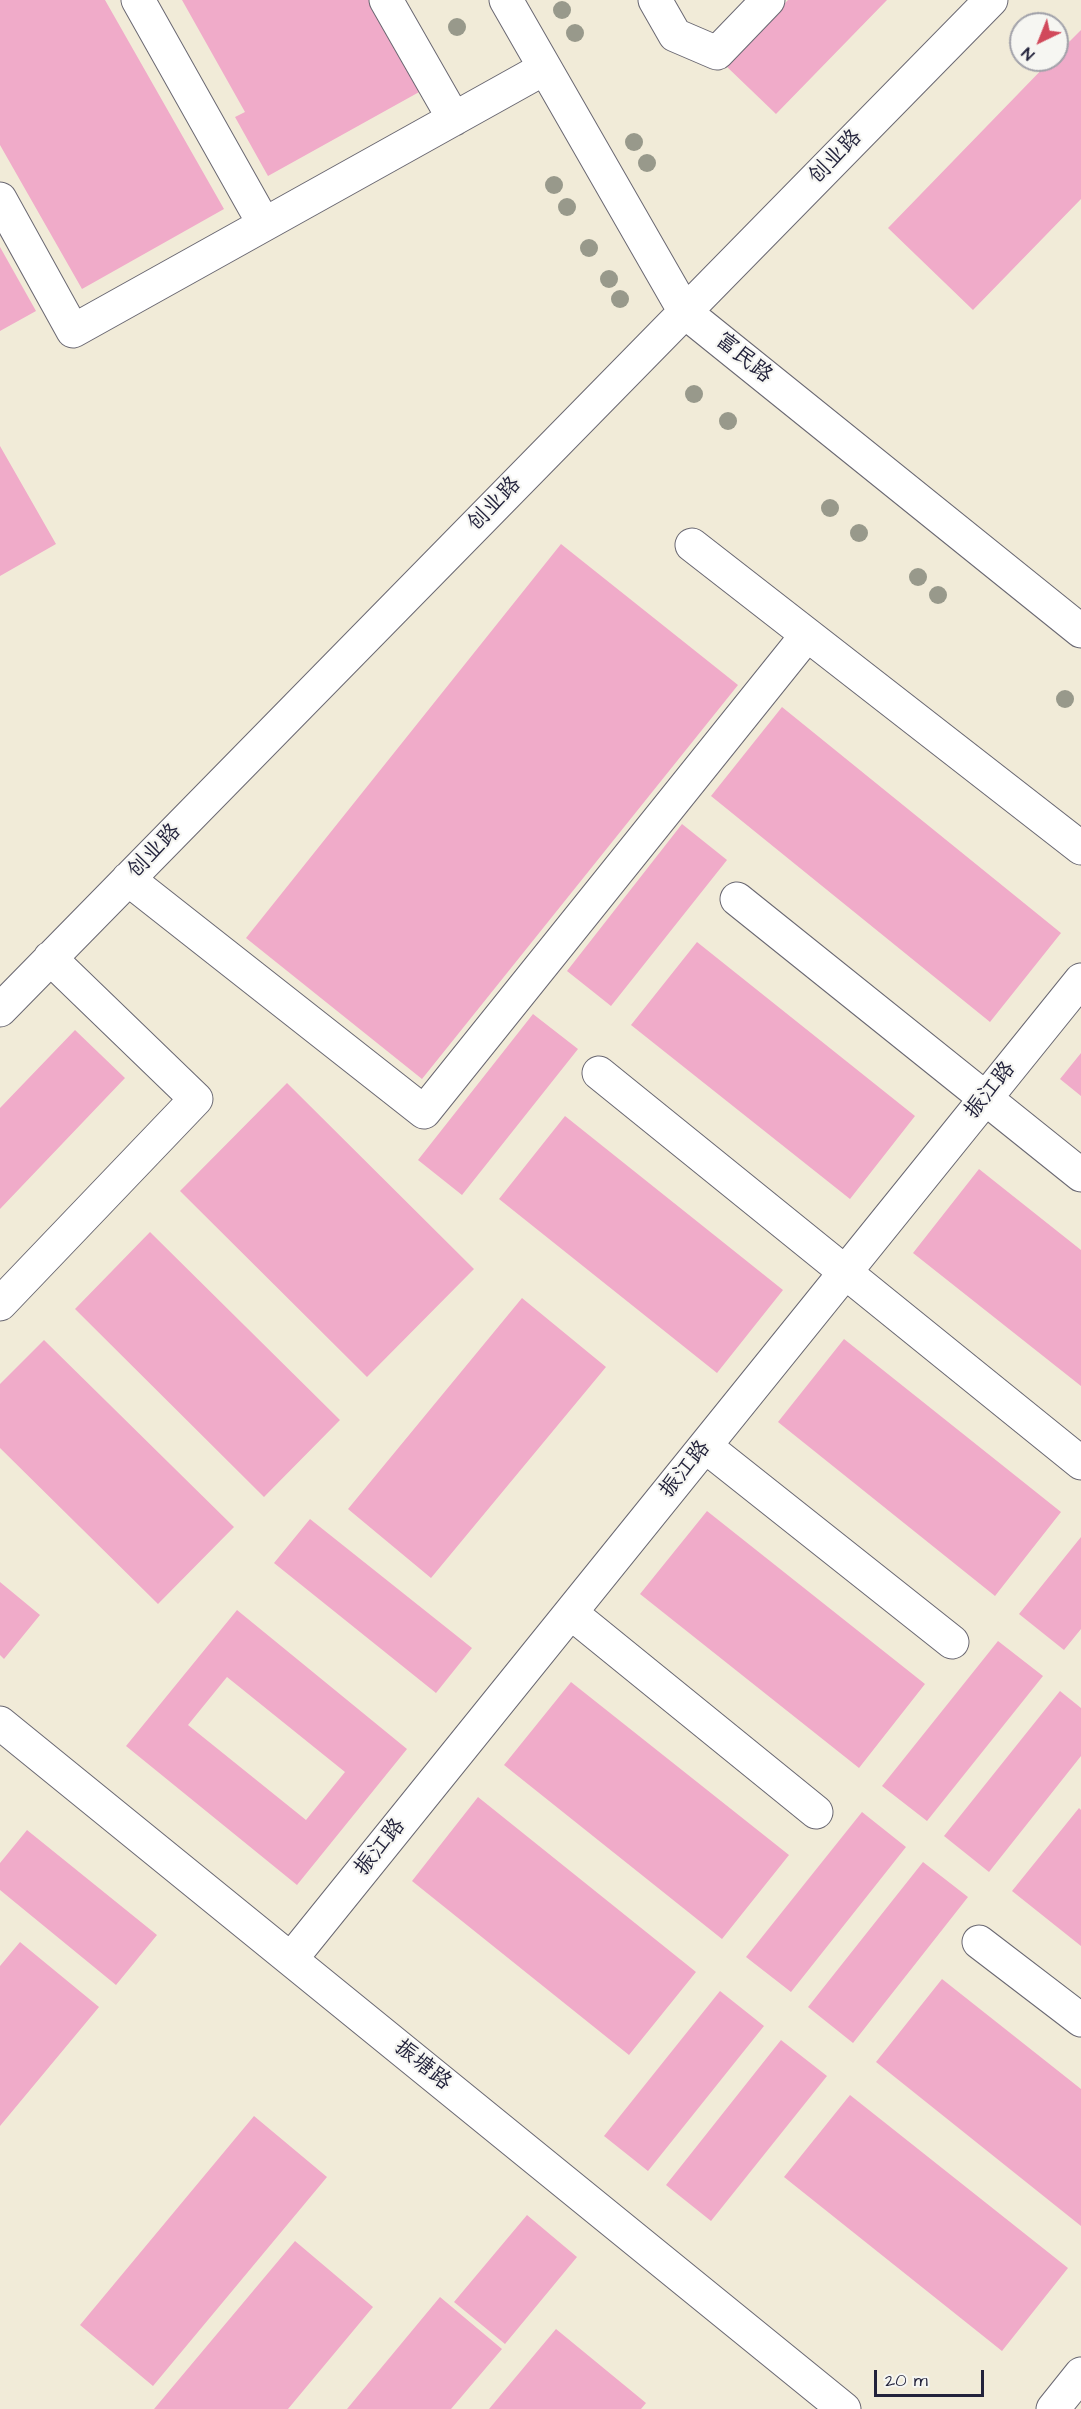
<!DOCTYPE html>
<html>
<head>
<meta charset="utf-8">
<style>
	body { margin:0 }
	#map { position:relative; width:1081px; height:2409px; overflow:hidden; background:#f1ebd8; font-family:"Architects Daughter",sans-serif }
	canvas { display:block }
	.north { position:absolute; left:1009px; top:12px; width:60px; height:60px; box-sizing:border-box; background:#f6f6f2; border:2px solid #a1a1a9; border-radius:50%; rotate:223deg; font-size:16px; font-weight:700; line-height:24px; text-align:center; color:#22223b }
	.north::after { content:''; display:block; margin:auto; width:21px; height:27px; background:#d1495b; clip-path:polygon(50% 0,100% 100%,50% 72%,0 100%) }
	.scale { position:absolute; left:874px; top:2370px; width:110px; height:27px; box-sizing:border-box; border:3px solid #22223b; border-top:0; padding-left:8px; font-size:18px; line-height:21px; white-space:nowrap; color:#22223b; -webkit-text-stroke:4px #f6f6f2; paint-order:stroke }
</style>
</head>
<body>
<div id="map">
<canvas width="1081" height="2409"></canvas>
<div class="north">N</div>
<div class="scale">20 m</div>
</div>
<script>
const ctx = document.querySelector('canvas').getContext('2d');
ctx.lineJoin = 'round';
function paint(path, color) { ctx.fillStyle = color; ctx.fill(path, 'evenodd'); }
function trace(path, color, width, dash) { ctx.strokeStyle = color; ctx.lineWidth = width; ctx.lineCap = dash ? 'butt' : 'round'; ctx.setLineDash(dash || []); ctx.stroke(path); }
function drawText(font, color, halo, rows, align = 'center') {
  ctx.font = font + ' "Architects Daughter","LXGW WenKai TC",sans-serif'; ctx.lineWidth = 4.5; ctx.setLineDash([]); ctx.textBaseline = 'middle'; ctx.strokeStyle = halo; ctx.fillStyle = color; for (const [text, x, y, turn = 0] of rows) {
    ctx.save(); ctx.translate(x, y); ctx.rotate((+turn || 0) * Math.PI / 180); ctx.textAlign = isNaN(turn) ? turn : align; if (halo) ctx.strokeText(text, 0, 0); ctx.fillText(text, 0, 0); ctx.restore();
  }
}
const building = new Path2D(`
	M0,0H105L224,209L82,289L0,145Z
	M182,0H369L421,91L268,176L235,117L245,112Z
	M788,0H887L776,114L725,65Z
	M1081,30V199L973,310L888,228L1051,60H1057V54Z
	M0,247L36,311L0,331Z
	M0,446L56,544L0,576Z
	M561,544L738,685L422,1079L246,938Z
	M782,707L1061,933L990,1022L711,796Z
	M682,824L727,860L611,1006L567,971Z
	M697,942L915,1116L850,1199L631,1025Z
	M533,1014L578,1049L462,1195L418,1160Z
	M75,1030L125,1078L0,1209V1108Z
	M1081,1053V1096L1060,1079Z
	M287,1083L474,1269L367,1377L180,1191Z
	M565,1116L783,1290L717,1373L499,1199Z
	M979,1169L1081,1250V1386L913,1253Z
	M150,1232L340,1420L264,1497L75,1309Z
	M522,1298L606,1367L431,1578L348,1509Z
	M844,1339L1061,1512L995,1596L778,1422Z
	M44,1340L234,1527L158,1604L0,1448V1384Z
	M707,1511L925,1684L859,1768L640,1594Z
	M310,1519L472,1648L436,1693L274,1563Z
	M1081,1537V1629L1064,1650L1019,1614Z
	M0,1582L40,1615L4,1659L0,1655Z
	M237,1610L407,1749L297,1885L126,1746ZM227,1677L345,1772L306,1820L188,1725Z
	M998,1641L1043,1676L927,1821L882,1786Z
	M571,1682L789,1855L722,1939L504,1765Z
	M1060,1691L1081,1708V1756L989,1872L944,1836Z
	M478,1797L696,1972L629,2055L412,1881Z
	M1079,1808L1081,1810V1946L1012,1891Z
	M862,1812L906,1847L791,1992L746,1957Z
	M27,1830L157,1935L116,1985L0,1890V1863Z
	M923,1862L968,1897L853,2043L808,2007Z
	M20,1942L99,2007L0,2126V1966Z
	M942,1979L1081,2089V2226L876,2062Z
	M720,1991L764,2026L648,2171L604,2136Z
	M781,2040L827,2076L711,2221L666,2185Z
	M850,2095L1068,2268L1002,2351L784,2177Z
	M254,2116L327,2177L153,2386L80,2325Z
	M527,2215L577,2257L505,2344L454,2302Z
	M295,2241L373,2307L288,2409H154Z
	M440,2297L502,2349L451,2409H347Z
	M556,2329L646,2403L641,2409H489Z`);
const minor = new Path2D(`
	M138,0L264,224
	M386,0L454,119
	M506,0L685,312L1081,631
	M655,0L675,35L717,53L768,0
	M0,199L73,331L545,68
	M692,545L1081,848
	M128,879L424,1112L807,635
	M737,899L1081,1175
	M0,1010L991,0
	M599,1073L1081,1463
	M0,1304L196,1099L50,958
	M705,1446L952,1642
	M571,1613L816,1812
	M0,1723L844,2409
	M979,1942L1081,2020
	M291,1959L1081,980
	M1053,2409L1081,2374`);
const trees = [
	[562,10],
	[457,27],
	[575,33],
	[634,142],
	[647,163],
	[554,185],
	[567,207],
	[589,248],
	[609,279],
	[620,299],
	[694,394],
	[728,421],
	[830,508],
	[859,533],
	[918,577],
	[938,595],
	[1065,699]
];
const streetNames = [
	["创业路",836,158,-46],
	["富民路",743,359,39],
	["创业路",495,505,-46],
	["创业路",155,852,-46],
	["振江路",991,1091,-51],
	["振江路",686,1470,-51],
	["振江路",381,1848,-51],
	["振塘路",422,2066,39]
];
paint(building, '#f0abc9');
trace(minor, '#6a6872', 35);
trace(minor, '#fff', 33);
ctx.fillStyle = '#98998b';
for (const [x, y] of trees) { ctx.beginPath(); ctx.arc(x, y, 9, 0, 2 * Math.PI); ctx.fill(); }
drawText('22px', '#22223b', '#f6f6f2', streetNames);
</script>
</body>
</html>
